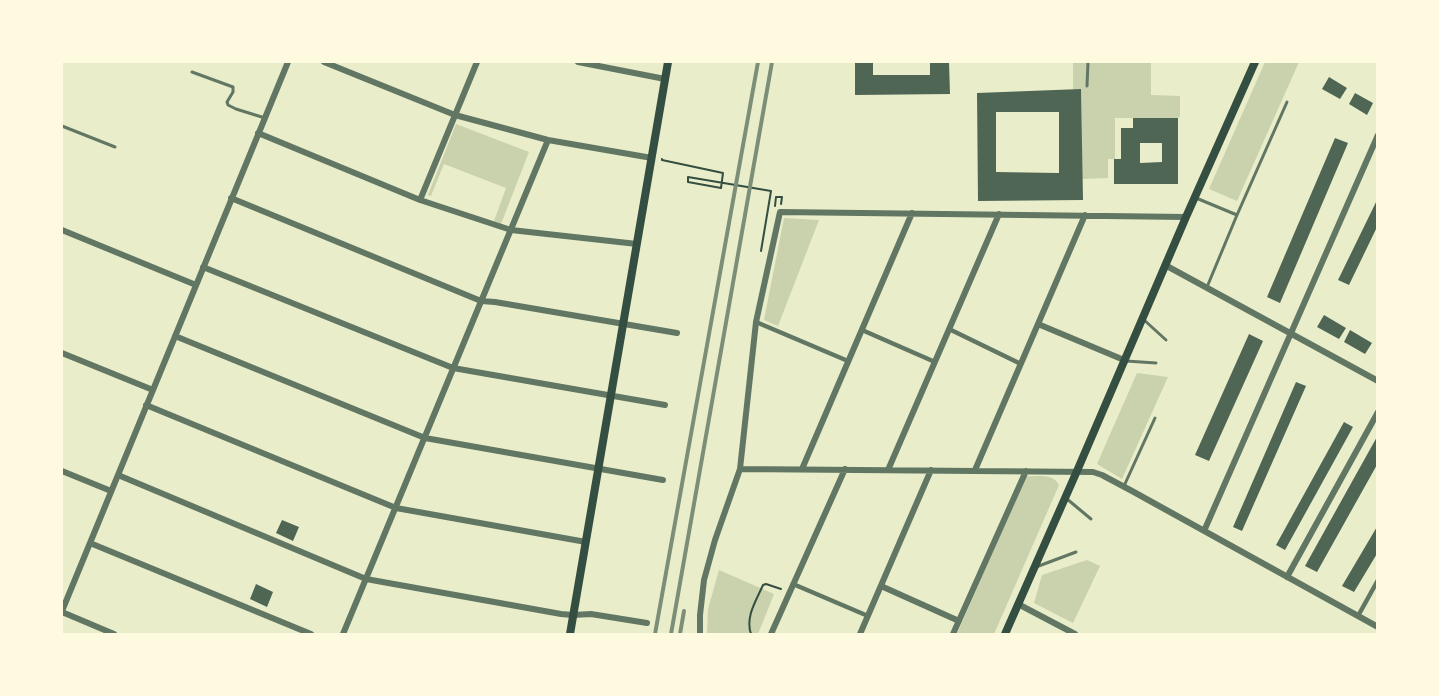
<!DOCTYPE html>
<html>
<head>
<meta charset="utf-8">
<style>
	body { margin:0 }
	#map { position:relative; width:1439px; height:696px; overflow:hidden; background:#e9edc9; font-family:Rubik,sans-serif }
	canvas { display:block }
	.frame { position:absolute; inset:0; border:63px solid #fefae0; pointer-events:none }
</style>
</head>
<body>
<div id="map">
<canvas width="1439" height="696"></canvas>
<div class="frame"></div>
</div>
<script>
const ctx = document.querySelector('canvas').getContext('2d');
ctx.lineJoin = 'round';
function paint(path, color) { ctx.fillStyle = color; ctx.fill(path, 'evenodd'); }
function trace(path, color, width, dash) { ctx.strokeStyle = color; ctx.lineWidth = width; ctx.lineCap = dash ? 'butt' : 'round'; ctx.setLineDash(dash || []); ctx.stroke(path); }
const green = new Path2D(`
	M1073,62H1151V95L1180,96V116L1178,118H1115V159H1108V178L1082,179L1081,90H1073Z
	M1265,62H1299L1237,201L1209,189Z
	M456,124L529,152L501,224L494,221L506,188L444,164L431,196L428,195Z
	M784,218L819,220L778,326L764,320Z
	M1137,373L1168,377L1122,479L1097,464Z
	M1026,476C1038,477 1053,473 1059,485L994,634H957Z
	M1087,560L1100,566L1073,623L1034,603L1042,575Z
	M719,570L774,594L758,634H707L708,609Z`);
const building = new Path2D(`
	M855,62H873V75H930V62H949L950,94L855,95Z
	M1329,77L1347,88L1340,99L1322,89Z
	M1081,89L1083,200L978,201L977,93ZM996,112H1059V173L996,172Z
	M1355,93L1373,103L1367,115L1349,104Z
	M1133,118H1178V184H1114V159H1121V128H1133ZM1140,143H1162V162L1140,163Z
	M1335,138L1348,143L1280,303L1267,297Z
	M1378,198V225L1349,285L1338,280Z
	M1324,315L1346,328L1339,339L1317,327Z
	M1350,330L1372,343L1365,354L1344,342Z
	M1249,334L1263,341L1209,461L1195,455Z
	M1296,382L1306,386L1242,531L1233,527Z
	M1344,422L1353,427L1285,550L1276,545Z
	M1378,435V463L1317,572L1305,566Z
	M282,520L299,527L293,541L276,533Z
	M1378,525V552L1354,592L1342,586Z
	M256,584L273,592L267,607L250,599Z`);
const path = new Path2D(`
	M662,159V160L723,173L721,188L688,182V177
	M688,177L771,191L761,251
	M776,197H782L781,204
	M775,206L776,197
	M751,634C745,617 756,601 763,585L766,584L781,589`);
const service = new Path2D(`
	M192,72L233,87V92L227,102L228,105L236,109L265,118
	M1087,86L1088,62
	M62,126L115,147
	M1196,198L1237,215L1287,102
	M1207,287L1237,215
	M1143,319L1166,340
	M1126,361L1156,363
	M1124,486L1155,418
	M1067,499L1091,519
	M1036,567L1076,552`);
const pedestrian = new Path2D(`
	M756,322L848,361
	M949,329L1021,364
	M862,330L935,362
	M793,584L868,616
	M1358,616L1378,580`);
const minor = new Path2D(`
	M324,62L455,115L548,140L652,158
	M578,62L665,79
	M258,133L420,200L511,230L637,244
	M231,198L481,301L495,302L677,333
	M420,200L477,62
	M62,230L196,285
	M1165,265L1378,381
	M203,267L453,368L665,405
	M1038,324L1124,360
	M175,336L425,438L663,480
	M62,353L153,390
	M146,405L396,508L586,542
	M740,469L1093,472L1102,475L1132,491L1378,627
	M802,469L912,213
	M888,470L999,214
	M975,470L1085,215
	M62,471L111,491
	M118,475L366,579L561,614L573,615L591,614L647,623
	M1204,531L1378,135
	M90,543L311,634
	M1287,577L1378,412
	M881,586L959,621
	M1018,604L1075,634
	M62,611L288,62
	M62,612L114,634
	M343,634L548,140
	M700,634V615L704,580L715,540L740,469L756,322L780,212L1186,217
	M771,634L845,469
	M860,634L931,470
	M953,634L1026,471`);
const secondary = new Path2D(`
	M570,634L668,62
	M1005,634L1077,471L1186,217L1255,62`);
const rail = new Path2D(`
	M655,634L758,62
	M671,634L772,62
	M680,634L684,611`);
paint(green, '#cad2ad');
paint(building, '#4f6655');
trace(path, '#344e41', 2);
trace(service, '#617663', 3);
trace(pedestrian, '#617663', 4.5);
trace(minor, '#617663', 6);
trace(secondary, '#344e41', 8);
trace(rail, '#7c8e77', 4);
</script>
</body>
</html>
